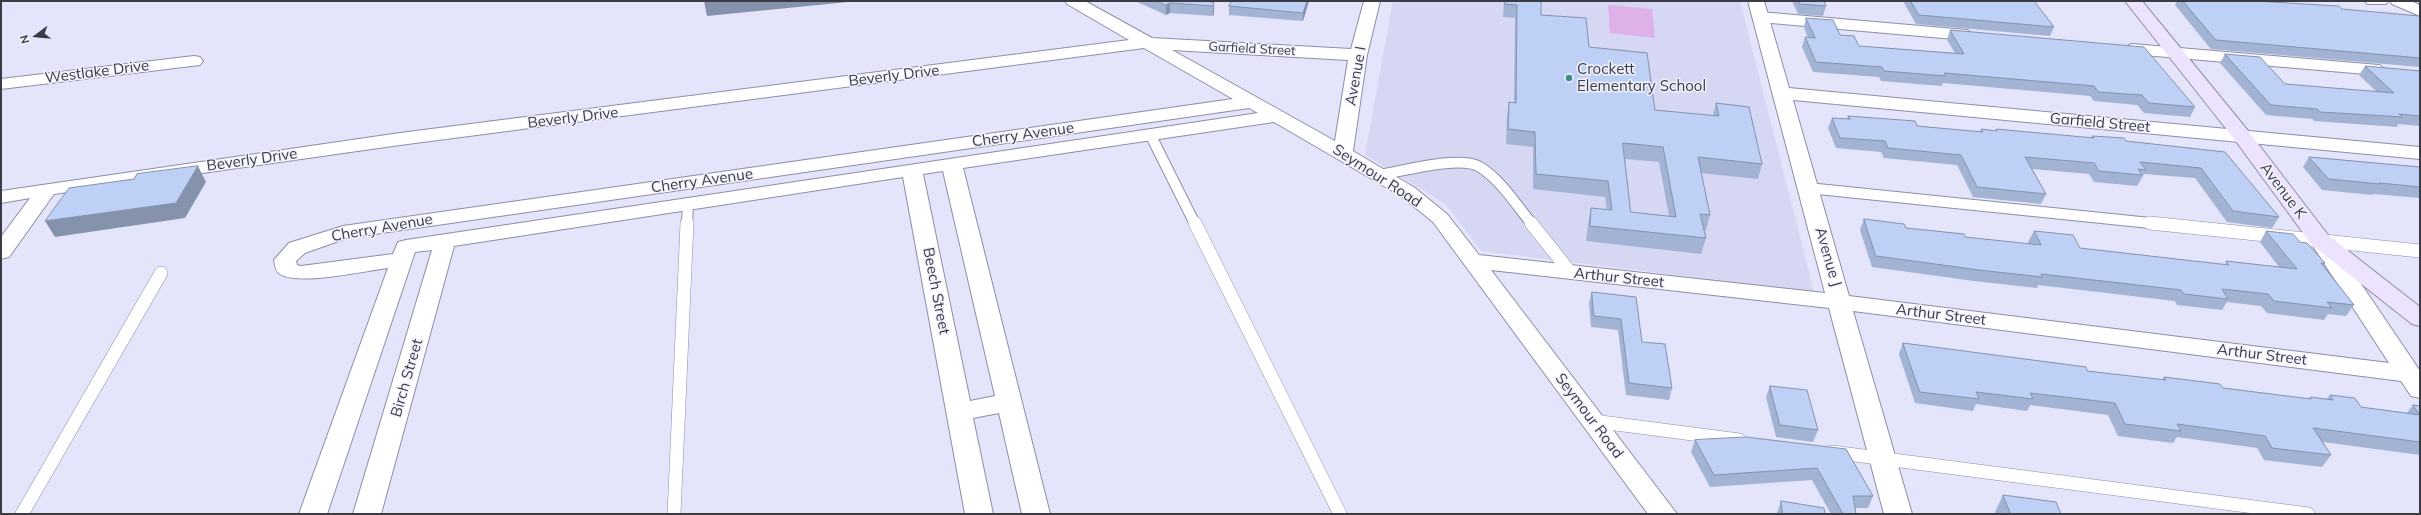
<!DOCTYPE html>
<html>
<head>
<meta charset="utf-8">
<style>
	body { margin:0 }
	#map { position:relative; width:2421px; height:515px; overflow:hidden; background:#e4e5fb; font-family:Mulish,sans-serif }
	canvas { display:block }
	.frame { position:absolute; inset:0; border:2px solid #3a3b45; pointer-events:none }
	.north { position:absolute; left:16px; top:16px; width:40px; height:40px; -webkit-text-stroke:3px #f3f3ff; paint-order:stroke; rotate:254deg; font-size:11px; font-weight:700; line-height:16px; text-align:center; color:#3a3b45 }
	.north::after { content:''; display:block; margin:auto; width:14px; height:18px; background:#3a3b45; clip-path:polygon(50% 0,100% 100%,50% 72%,0 100%) }
</style>
</head>
<body>
<div id="map">
<canvas width="2421" height="515"></canvas>
<div class="frame"></div>
<div class="north">N</div>
</div>
<script>
const ctx = document.querySelector('canvas').getContext('2d');
ctx.lineJoin = 'round';
function paint(path, color) { ctx.fillStyle = color; ctx.fill(path, 'evenodd'); }
function trace(path, color, width, dash) { ctx.strokeStyle = color; ctx.lineWidth = width; ctx.lineCap = dash ? 'butt' : 'round'; ctx.setLineDash(dash || []); ctx.stroke(path); }
function drawText(font, color, halo, rows, align = 'center') {
  ctx.font = font + ' Mulish,sans-serif'; ctx.lineWidth = 3; ctx.setLineDash([]); ctx.textBaseline = 'middle'; ctx.strokeStyle = halo; ctx.fillStyle = color; for (const [text, x, y, turn = 0] of rows) {
    ctx.save(); ctx.translate(x, y); ctx.rotate((+turn || 0) * Math.PI / 180); ctx.textAlign = isNaN(turn) ? turn : align; if (halo) ctx.strokeText(text, 0, 0); ctx.fillText(text, 0, 0); ctx.restore();
  }
}
const built = new Path2D(`
	M1393,1H1740L1814,292L1481,251L1446,204L1365,155Z`);
const green = new Path2D(`
	M1608,5L1652,9L1655,38L1610,33Z`);
const laneFar1 = new Path2D(`
	M1760,17L1966,35
	M2132,49L2378,70
	M1151,136L1195,224
	M1380,175C1403,171 1461,155 1480,167C1502,181 1516,205 1532,224
	M1808,188L2160,224
	M687,224L688,203`);
const lane = new Path2D(`
	M1195,223L1340,514
	M1531,223L1570,272
	M2150,223L2420,251
	M1593,421L1739,440
	M1832,452L2308,514
	M22,514L161,273
	M674,514L687,223`);
const street = new Path2D(`
	M1065,1H1085L1152,38L1351,49L1364,1H1380L1367,55L1353,151L1415,188L1447,214L1479,255L1825,293L1748,1H1764L1789,88L2420,147V159L1793,100L1849,296L2389,363L2309,240L2312,235L2320,234L2328,235L2420,371V398L2411,396L2401,381L1853,311L1912,514H1884L1829,308L1491,270L1677,514H1648L1433,222L1401,196L1274,122L963,168L1050,514H1022L999,413L973,418L993,514H965L903,177L454,246L381,514H353L432,250L415,252L327,514H299L388,268C364,271 299,286 280,274C275,271 275,265 274,260L289,243L343,226L1233,99L1144,48L400,145L54,194L9,257L1,259V237L30,198L1,203V191L400,133L1129,40L1067,4ZM1172,50L1348,60L1335,141ZM1249,108L1258,113L406,240L398,242L393,254L301,266L297,265L296,261L305,253L347,238ZM943,171L995,396L970,401L923,174Z
	M2365,1H2388L2386,4H2367Z
	M2390,1H2411L2420,5V16L2392,4Z
	M194,56L200,57L203,61L200,65L1,89V79Z`);
const secondary = new Path2D(`
	M2125,1H2142L2249,132L2328,235L2420,307V326L2412,324L2312,245L2235,140Z`);
const wall = new Path2D(`
	M1135,1H1209L1214,3V13L1213,16L1170,13L1166,15Z
	M1309,1L1303,21L1229,15V6Z
	M1504,1H1541V15L1589,47L1655,110L1713,116L1716,103L1762,164L1758,179L1701,173L1710,215L1706,230H1704L1706,238L1701,254L1586,241L1588,224L1591,208L1607,210L1605,197L1533,189V147L1506,144L1507,117L1509,102L1514,103L1515,18L1503,17ZM1625,159L1659,162L1669,216L1631,212Z
	M1792,1H1824L1826,6L1823,16L1798,14Z
	M1903,1H2034L2054,27L2050,36L1916,24Z
	M2177,1L2342,9L2420,16V67L2211,49L2175,5Z
	M1806,18L1840,35L1859,46L1955,53L1947,40L1950,30L2195,107L2190,117L2144,113L2137,105L2094,101L2090,96L1943,83L1942,86L1881,81L1879,77L1813,72L1802,47L1805,37L1808,38L1804,27Z
	M2225,54L2285,84L2377,92L2359,75L2365,66L2420,71V126L2398,124L2397,127L2314,121L2312,119L2266,115L2220,63Z
	M1848,116L1917,126L1980,132L1981,129L1996,131V129L2091,138L2092,136L2126,141L2225,152L2279,217L2272,228L2227,222L2195,178L2144,174L2137,186L2094,182L2089,174L2032,169L2046,194L2041,204L1973,197L1957,165L1884,158L1881,152L1836,148L1828,128L1832,118L1847,119Z
	M2309,157L2420,167V198L2374,194L2373,195L2322,190L2303,167Z
	M1864,219L1906,228L1965,237L2029,244L2028,242L2034,231L2080,248L2225,265L2226,261L2279,267L2260,242L2266,231L2300,242L2325,263L2324,266L2354,305L2346,316L2328,314L2324,320L2267,313L2261,306L2227,302L2222,310L2177,305L2175,301L2038,285L2037,288L1974,281L1872,267L1860,230Z
	M1592,292L1636,297L1642,342L1672,388L1669,400L1626,395L1618,330L1591,327L1589,303Z
	M1903,343L2087,371L2162,380L2164,377L2223,388L2309,399L2310,397L2327,399L2330,395L2361,407L2407,413L2413,405L2420,406V455L2323,442L2331,455L2322,467L2264,460L2257,448L2177,437L2173,443L2118,436L2108,415L2030,405L2027,411L1976,404L1973,411L1915,403L1899,354Z
	M1770,386L1818,430L1813,442L1776,437L1766,397Z
	M1695,440L1846,449L1873,496L1868,508H1855L1856,514H1831L1812,480L1710,487L1691,452Z
	M2003,495L2061,514H1996L1995,512Z
	M1781,501L1825,514H1777V513Z`);
const shadedWall = new Path2D(`
	M704,1H858L707,16Z
	M1307,1H1309L1303,21V13Z
	M1170,3V13L1166,15V5Z
	M1214,3V13L1213,16V6Z
	M198,166L206,182L185,218L55,237L45,221Z`);
const building = new Path2D(`
	M1157,1H1209L1214,3L1213,6L1170,3L1166,5Z
	M1232,1H1307L1303,13L1229,6Z
	M1505,1H1541V15L1586,18L1589,47L1647,53L1655,110L1719,116L1716,103L1749,107L1762,164L1698,157L1710,215L1700,214L1706,238L1590,226L1591,208L1612,210L1608,181L1536,174L1535,132L1508,129L1509,102L1516,103L1517,5L1505,4ZM1623,143L1663,147L1676,217L1631,212Z
	M1799,1H1824L1826,6L1800,4Z
	M1911,1H2034L2054,27L1919,15Z
	M2183,1H2254L2339,6L2342,9L2420,16V58L2216,40Z
	M1806,18L1833,20L1840,35L1854,36L1859,46L1964,54L1950,30L2144,47L2195,107L2149,103L2142,95L2098,92L2094,86L1944,73L1946,76L1884,71L1882,67L1816,62L1805,37L1815,38Z
	M2225,54L2260,57L2285,84L2394,93L2365,66L2420,71V116L2399,114L2403,117L2320,112L2317,109L2271,105Z
	M1848,116L1915,121L1917,126L1983,132L1981,129L1997,131L1996,129L2094,138L2092,136L2124,138L2126,141L2225,152L2279,217L2233,211L2201,168L2140,162L2146,170L2138,169L2142,175L2099,171L2094,163L2025,157L2046,194L1977,187L1961,155L1888,148L1885,141L1840,138L1832,118L1850,119Z
	M2309,157L2420,167V187L2379,183L2380,184L2329,179Z
	M198,166L176,203L45,221L69,188L134,179L137,174Z
	M1864,219L1904,224L1906,228L1964,234L1965,237L2041,245L2034,231L2073,235L2080,248L2229,265L2226,261L2297,269L2266,231L2293,234L2300,242L2307,243L2325,263H2321L2354,305L2327,302L2332,308L2274,301L2268,294L2222,289L2228,299L2184,294L2181,290L2041,274L2042,277L1979,270L1876,256Z
	M1592,292L1636,297L1642,342L1665,344L1672,388L1629,383L1621,319L1594,316Z
	M1903,343L2086,367L2087,371L2166,380L2164,377L2220,384L2223,388L2311,399L2310,397L2333,400L2330,395L2355,398L2361,407L2420,415V442L2313,428L2331,455L2272,448L2265,436L2177,424L2181,431L2125,424L2115,403L2030,393L2033,399L1976,392L1979,399L1920,392Z
	M1770,386L1807,390L1818,430L1780,425Z
	M2413,405L2420,406V415Z
	M1746,437L1846,449L1873,496H1853L1856,514H1843L1817,468L1714,475L1695,440Z
	M2003,495L2056,502L2061,514H2011Z
	M1781,501L1824,508L1825,514H1783Z`);
const markers = [
	[1569,78,4,"#418985"]
];
const farStreetnames = [
	["Garfield Street",1252,49,3]
];
const poiNames = [
	["Crockett",1577,69],
	["Elementary School",1577,86]
];
const streetNames = [
	["Westlake Drive",97,72,-7],
	["Beverly Drive",894,76,-7],
	["Avenue I",1356,76,-80],
	["Beverly Drive",573,118,-7],
	["Garfield Street",2100,123,5],
	["Cherry Avenue",1023,135,-8],
	["Beverly Drive",252,160,-8],
	["Seymour Road",1377,176,33],
	["Cherry Avenue",702,181,-8],
	["Avenue K",2283,191,53],
	["Cherry Avenue",382,228,-10],
	["Avenue J",1828,257,74],
	["Arthur Street",1619,278,6],
	["Beech Street",936,291,79],
	["Arthur Street",1941,315,7],
	["Arthur Street",2262,355,7],
	["Birch Street",407,378,-74],
	["Seymour Road",1589,416,53]
];
paint(built, '#d6d7f2');
paint(green, '#deb2e9');
trace(laneFar1, '#8d8ea7', 12);
trace(lane, '#8d8ea7', 14);
trace(street, '#8d8ea7', 2);
trace(secondary, '#8d8ea7', 2);
trace(laneFar1, '#fff', 10);
trace(lane, '#fff', 13);
paint(street, '#fff');
paint(secondary, '#ede3fe');
paint(wall, '#a3b3d4');
paint(shadedWall, '#8592ac');
paint(building, '#bed0f6');
trace(building, '#8592ac', 1);
for (const [x, y, r, color] of markers) { const dot = new Path2D(); dot.arc(x, y, r, 0, 2 * Math.PI); ctx.fillStyle = color; ctx.fill(dot); trace(dot, '#f3f3ff', 1.5); }
drawText('13px', '#3a3b45', '#f3f3ff', farStreetnames);
drawText('15px', '#3a3b45', '#f3f3ff', poiNames, 'left');
drawText('15px', '#3a3b45', '#f3f3ff', streetNames);
</script>
</body>
</html>
